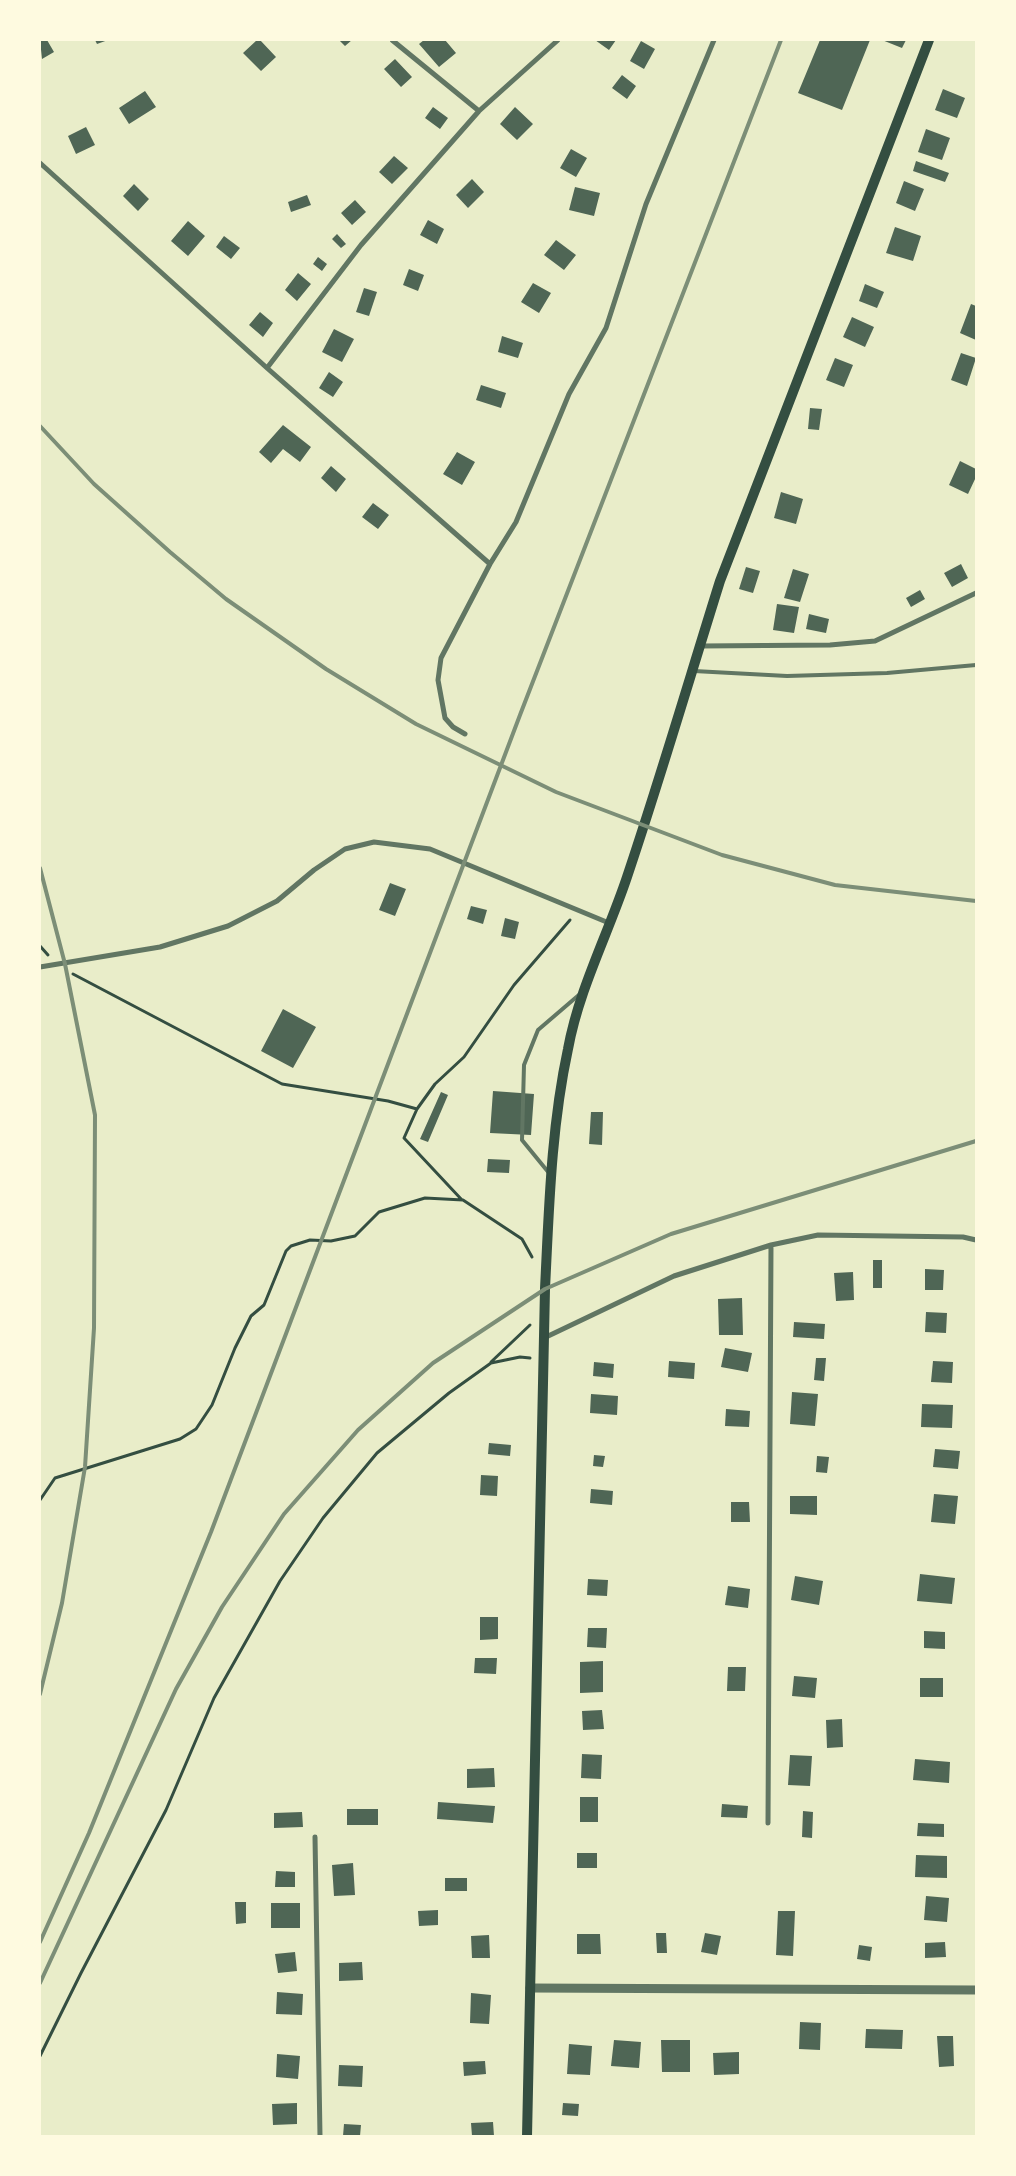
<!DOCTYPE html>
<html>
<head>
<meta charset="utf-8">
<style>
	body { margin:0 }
	#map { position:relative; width:1016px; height:2176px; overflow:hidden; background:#e9edc9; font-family:Manrope,sans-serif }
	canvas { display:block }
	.frame { position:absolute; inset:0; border:41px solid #fefae0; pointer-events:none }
</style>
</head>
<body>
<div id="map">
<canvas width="1016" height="2176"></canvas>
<div class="frame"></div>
</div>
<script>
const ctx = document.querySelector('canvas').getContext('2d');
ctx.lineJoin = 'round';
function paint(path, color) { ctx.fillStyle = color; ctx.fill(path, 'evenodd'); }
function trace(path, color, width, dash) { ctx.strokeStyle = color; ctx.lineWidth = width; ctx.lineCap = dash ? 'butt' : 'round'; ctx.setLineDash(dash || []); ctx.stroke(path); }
const building = new Path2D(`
	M40,40H47L54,52L42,59Z
	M95,40H108L97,44Z
	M257,40H260L276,57L261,71L243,53Z
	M339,40H352L345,46Z
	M424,40H445L456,53L439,67L419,44Z
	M595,40H616L609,50Z
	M820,40H870L842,110L798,93Z
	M882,40H906L902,48Z
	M641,41L655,49L644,69L630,61Z
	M395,59L412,77L401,87L384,69Z
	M622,75L636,86L627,99L612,88Z
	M943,89L965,98L957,118L935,110Z
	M145,91L156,107L129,124L119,108Z
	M433,107L448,118L440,129L425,118Z
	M515,107L533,124L517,140L500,124Z
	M86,127L95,145L76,154L68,136Z
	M926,129L950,138L942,160L918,152Z
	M571,149L587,158L576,177L560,168Z
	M394,156L408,168L392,184L379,172Z
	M916,161L949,173L945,182L913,171Z
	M472,179L484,192L468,208L456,195Z
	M904,181L924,189L915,211L896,203Z
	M134,184L149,199L138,211L123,196Z
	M575,187L600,193L594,216L569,210Z
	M307,195L311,205L291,212L288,202Z
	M355,200L366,212L352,225L341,213Z
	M428,220L444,229L437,244L420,235Z
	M188,221L205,236L188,256L171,241Z
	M895,227L921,236L913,261L886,253Z
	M337,234L346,244L341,248L332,239Z
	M224,236L240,248L231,259L216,247Z
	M556,240L576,255L564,270L544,255Z
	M318,257L327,264L322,271L313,264Z
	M409,269L424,275L418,291L403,285Z
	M298,273L311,284L297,301L285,290Z
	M533,283L551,293L539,313L521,302Z
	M865,284L884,292L877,308L859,301Z
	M364,288L377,292L369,316L356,312Z
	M971,304L976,306V340L960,333Z
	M260,312L273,323L263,337L249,325Z
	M852,317L874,327L865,347L843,337Z
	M334,329L354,339L342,362L322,352Z
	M502,336L523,343L518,358L498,352Z
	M961,353L976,358L967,386L951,380Z
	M835,358L853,365L844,387L826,380Z
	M329,372L343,382L333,397L319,388Z
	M481,385L506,393L501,408L476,400Z
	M810,408L822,409L819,430L808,429Z
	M283,425L311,447L300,462L283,449L271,463L259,452Z
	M457,452L475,462L462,485L443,474Z
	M960,461L976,469V477L968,494L949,485Z
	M331,466L346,479L336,492L321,478Z
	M781,492L803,499L796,524L774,518Z
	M373,503L389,515L378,529L362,517Z
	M961,564L968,578L952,587L944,573Z
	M746,567L760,571L753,593L739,589Z
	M793,569L809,574L800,602L784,598Z
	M920,590L925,599L911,607L906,598Z
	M777,604L799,607L794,633L773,630Z
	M809,614L829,619L826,633L806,629Z
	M390,883L406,889L395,916L379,910Z
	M471,906L487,910L483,924L467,919Z
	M505,918L519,922L515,939L501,936Z
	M283,1009L316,1027L293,1068L261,1051Z
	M493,1091L534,1094L531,1135L490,1133Z
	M441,1092L448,1095L428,1142L420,1139Z
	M591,1112H603L602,1145L589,1144Z
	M488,1159L510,1160L509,1173L487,1172Z
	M873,1260H882V1288H873Z
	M925,1269L944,1270L943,1290H925Z
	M853,1272L854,1300L836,1301L834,1273Z
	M742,1298L743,1335H719L718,1299Z
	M926,1312L947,1313L946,1333L925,1332Z
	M794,1322L825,1324L824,1339L793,1337Z
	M725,1348L752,1353L748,1372L721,1367Z
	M816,1358H826L824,1381L814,1380Z
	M669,1361L695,1363L694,1379L668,1377Z
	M933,1361L953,1362L952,1383L931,1382Z
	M594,1362L614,1364L613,1378L593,1376Z
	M792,1392L818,1394L815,1426L790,1424Z
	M591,1394L618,1396L617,1415L590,1413Z
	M922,1404L953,1405L952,1428L921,1427Z
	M726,1409L750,1411L749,1427L725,1426Z
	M489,1443L511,1445L510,1456L488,1454Z
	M935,1449L960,1451L958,1469L933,1467Z
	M594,1455L605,1456L603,1467L593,1466Z
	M817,1456L829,1457L827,1473L816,1472Z
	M481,1475L498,1476L497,1496L480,1495Z
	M591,1489L613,1491L612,1505L590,1503Z
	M934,1494L958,1496L955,1524L931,1522Z
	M790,1496H817V1515L790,1514Z
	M731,1502H749L750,1522H731Z
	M920,1574L955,1578L952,1604L917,1601Z
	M795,1576L823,1581L819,1605L791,1600Z
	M588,1579L608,1580L607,1596L587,1595Z
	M728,1586L750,1589L748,1608L725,1605Z
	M480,1617H498V1639L480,1640Z
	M588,1628H607L606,1648L587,1647Z
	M924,1631L945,1632V1649L924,1648Z
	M475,1658H497L496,1674L474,1673Z
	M603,1661V1692L580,1693V1662Z
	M728,1667H746L745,1691H727Z
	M794,1676L817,1678L815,1698L792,1696Z
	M920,1678H943V1697H920Z
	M602,1710L604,1729L583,1730L582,1711Z
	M842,1719L843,1747L827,1748L826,1720Z
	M582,1754L602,1755L601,1779L581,1778Z
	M790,1755L812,1756L810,1786L788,1785Z
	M915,1759L950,1762L949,1783L913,1780Z
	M494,1768L495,1787L467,1788V1769Z
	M580,1797H598V1822H580Z
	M438,1802L495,1806L493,1823L437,1819Z
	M722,1804L748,1806L747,1818L721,1817Z
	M347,1809H378V1825H347Z
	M803,1811L813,1812L812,1838L802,1837Z
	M302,1812L303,1827L274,1828V1813Z
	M918,1823L944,1824V1837L917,1836Z
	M577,1853H597V1868H577Z
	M916,1855L947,1856V1878L915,1877Z
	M353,1863L355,1895L334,1896L332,1865Z
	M276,1871L295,1872V1887H275Z
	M445,1878H467V1891H445Z
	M926,1896L949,1898L947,1922L924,1920Z
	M235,1902H246V1923L236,1924Z
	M271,1903H300V1928H271Z
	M438,1910V1925L419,1926L418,1911Z
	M778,1911H795L793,1956L776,1955Z
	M656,1933H666L667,1953H657Z
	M705,1933L721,1936L717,1955L701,1952Z
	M577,1934H600L601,1954H577Z
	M489,1935L490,1958H472L471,1936Z
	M945,1942L946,1957L925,1958V1943Z
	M859,1945L872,1947L870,1961L857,1959Z
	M295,1952L297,1971L278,1973L275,1954Z
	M362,1962L363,1980L339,1981V1963Z
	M277,1992L303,1994L302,2015L276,2014Z
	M471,1993L491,1995L489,2024L470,2023Z
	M800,2022L821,2023L820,2050L799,2049Z
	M866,2029L903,2030L902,2049L865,2048Z
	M937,2036H953L954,2066L939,2067Z
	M614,2040L641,2042L639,2068L611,2066Z
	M661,2040H690V2072H662Z
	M569,2044L592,2046L590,2075L567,2074Z
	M739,2052V2074L714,2075L713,2053Z
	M277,2054L300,2056L298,2079L276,2077Z
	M485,2061L486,2074L464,2076L463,2062Z
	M339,2065L363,2066L362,2087L338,2086Z
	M297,2103V2124L273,2125L272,2104Z
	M563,2103L579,2104L578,2116L562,2115Z
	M493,2122L494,2136H472L471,2123Z
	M344,2124L361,2125L360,2136H343Z`);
const path = new Path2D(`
	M40,946L48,955
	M73,974L282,1084L388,1101L417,1109L404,1138L462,1200
	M417,1109L435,1084L464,1057L514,985L570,920
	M491,1362L530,1325
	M40,1500L55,1478L180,1439L196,1429L212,1405L235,1348L251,1316L264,1305L286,1251L291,1246L310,1240L331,1241L355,1236L379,1212L425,1198L463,1200L522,1239L532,1257
	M40,2056L81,1973L166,1810L214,1698L280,1581L323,1518L377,1453L449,1393L491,1363L520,1357L530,1358`);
const service = new Path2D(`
	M694,671L787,676L887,673L976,665
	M549,1173L522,1140L524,1065L538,1030L580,994`);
const minor = new Path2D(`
	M392,40L479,111
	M40,163L267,368L490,564
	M267,368L361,245L479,111L558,40
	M700,646L830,645L875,641L976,593
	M465,734L453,727L445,718L438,680L441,658L490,564L516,522L569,394L606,328L646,204L714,40
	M40,967L160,947L228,926L277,901L314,870L345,849L374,842L430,849L609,923
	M544,1338L674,1276L771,1245L818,1235L963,1237L976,1240
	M768,1823L771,1245
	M315,1837L320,2136`);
const tertiary = new Path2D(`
	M530,1988L976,1990`);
const secondary = new Path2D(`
	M527,2136L545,1289C549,1209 551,1128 568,1049C579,989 608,934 627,877C660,779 689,680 720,581L929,40`);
const rail = new Path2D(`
	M40,426L94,484L170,552L226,599L326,669L416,724L556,792L722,855L835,885L976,901
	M40,868L65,964L95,1115L94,1328L85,1467L62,1603L40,1694
	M40,1942L89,1833L211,1532L520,715L781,40
	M40,1983L176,1689L222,1607L284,1514L358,1430L433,1363L545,1289L671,1234L976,1141`);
paint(building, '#4f6655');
trace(path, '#344e41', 3);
trace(service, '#617663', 4);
trace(minor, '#617663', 5);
trace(tertiary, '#617663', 9);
trace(secondary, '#344e41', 10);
trace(rail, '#7c8e77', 4);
</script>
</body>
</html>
